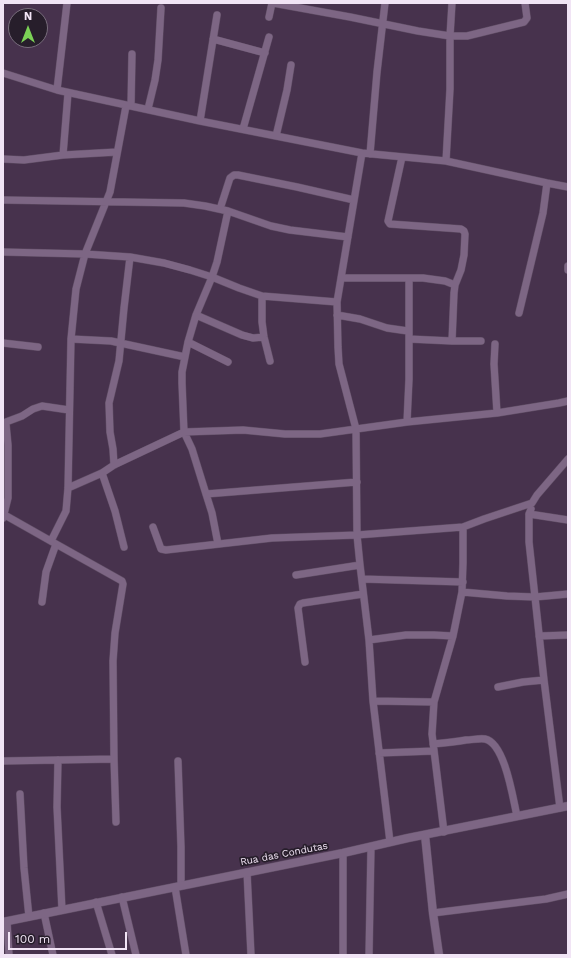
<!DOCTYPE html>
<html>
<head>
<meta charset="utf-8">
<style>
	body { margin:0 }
	#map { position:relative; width:571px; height:958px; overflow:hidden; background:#47324d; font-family:"Work Sans",sans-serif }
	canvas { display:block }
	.frame { position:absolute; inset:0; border:4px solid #f1e4f5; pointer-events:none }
	.north { position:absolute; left:8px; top:8px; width:40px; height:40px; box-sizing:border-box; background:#271e2b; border:1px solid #786d7c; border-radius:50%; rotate:0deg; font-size:11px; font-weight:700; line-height:16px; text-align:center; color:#f1e4f5 }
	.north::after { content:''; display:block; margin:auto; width:14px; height:18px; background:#7bd156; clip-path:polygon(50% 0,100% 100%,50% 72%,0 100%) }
	.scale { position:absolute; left:8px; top:932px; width:119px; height:18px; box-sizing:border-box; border:2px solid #f1e4f5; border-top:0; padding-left:5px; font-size:12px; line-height:14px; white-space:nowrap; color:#f1e4f5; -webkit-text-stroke:3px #271e2b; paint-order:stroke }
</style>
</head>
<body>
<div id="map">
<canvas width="571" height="958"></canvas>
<div class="frame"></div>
<div class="north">N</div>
<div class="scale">100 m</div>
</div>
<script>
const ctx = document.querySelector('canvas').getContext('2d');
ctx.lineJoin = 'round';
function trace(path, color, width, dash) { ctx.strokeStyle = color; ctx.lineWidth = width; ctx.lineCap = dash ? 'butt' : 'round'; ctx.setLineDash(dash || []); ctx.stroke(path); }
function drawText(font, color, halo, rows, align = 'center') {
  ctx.font = font + ' "Work Sans",sans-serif'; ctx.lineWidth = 3.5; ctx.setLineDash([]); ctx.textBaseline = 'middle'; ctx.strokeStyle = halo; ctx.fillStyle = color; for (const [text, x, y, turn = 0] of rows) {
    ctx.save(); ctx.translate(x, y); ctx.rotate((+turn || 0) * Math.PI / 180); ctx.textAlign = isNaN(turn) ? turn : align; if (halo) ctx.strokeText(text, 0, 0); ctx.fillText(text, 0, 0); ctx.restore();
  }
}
const minor = new Path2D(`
	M273,3L350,17L418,31L450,36H467L524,22L527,18L525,3
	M269,17L272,3
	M213,39L265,53
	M3,73L57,90L200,121L362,153L446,161L547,183L568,187
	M57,90L67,3
	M131,106L132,54
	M148,109L155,80L158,60L161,8
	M200,121L217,15
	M243,129L269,37
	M276,136L287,90L291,65
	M362,153L337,302L338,347L339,364L356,429L357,535L360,565L369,640L373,701L390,842
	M370,154L377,72L385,3
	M63,155L68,93
	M402,157L388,221L390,224L461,229L464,231L465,234L464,255L461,270L455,285L454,293L452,341
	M3,159L24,160L63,155L117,152
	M446,161L450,89V36L452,3
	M3,200L184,203L205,206L228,211L271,226L290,230L348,237
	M220,209L230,178L234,175H238L297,187L354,200
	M3,252L85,254L130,257L164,263L190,270L212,277L239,288L262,296L337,302
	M568,266V270
	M341,278H423L445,281L455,285
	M262,296V322L264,337L270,361
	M519,313L543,213L547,183
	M196,315L242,335L253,338L264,337
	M337,315L360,319L387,328L408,331
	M71,339L111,341L185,357
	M409,339L452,341H481
	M188,342L228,362
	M3,343L38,347
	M495,344L494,364L497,413
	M407,422L409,379V278
	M114,465L113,449L110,432L109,403L119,361L124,308L130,257
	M102,473L115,511L124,547
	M68,488L102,473L114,465L184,432L243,430L285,434H320L407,422L497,413L559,403L568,401
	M206,494L357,482
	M531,509L529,514L568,520
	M3,514L56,544L122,581L123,584L115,633L113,661L114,759L116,822
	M529,514V542L544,680L560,808
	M3,518L8,498V445L6,424V422L22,416L33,409L42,406L69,410
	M153,527L161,549L166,550L272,538L357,535L463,527L484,519L532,503L537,495L568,459
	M51,541L66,511L68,488L71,339L76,289L85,254L110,192L126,106
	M218,544L212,513L206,494L192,449L184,432L182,383V372L188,342L196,315L212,277L217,262L228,211
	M296,575L360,565
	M362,579L463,582
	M462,592L507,596L535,597L568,594
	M42,602L46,572L56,544
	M539,636L568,635
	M369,640L406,635H434L453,636
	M305,662L298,608L300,604L303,603L363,594
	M498,687L523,682L544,680
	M373,701L434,702
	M433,744C444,743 455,742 466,740C472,740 479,738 485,739C505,743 513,799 517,816
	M379,753L434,751
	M58,760L57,807L62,910
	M3,761L114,759
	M178,761L181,847V885
	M20,794L24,868L29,917
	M444,832L432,734L434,702L453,636L462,592L463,563V527
	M247,872L251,955
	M175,887L186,955
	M122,897L136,955
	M96,902L112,955
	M44,913L53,955
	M433,913L546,899L568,894
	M7,921L9,955
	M343,955V853
	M369,955L371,847`);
const tertiary = new Path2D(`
	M425,835L433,913L439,955
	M3,922L343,853L408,838L568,806`);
const streetNames = [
	["Rua das Condutas",284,854,-11]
];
trace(minor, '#604e65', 8);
trace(tertiary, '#604e65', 9);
trace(minor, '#7d6684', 7);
trace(tertiary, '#7d6684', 8);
drawText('10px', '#f1e4f5', '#271e2b', streetNames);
</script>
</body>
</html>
